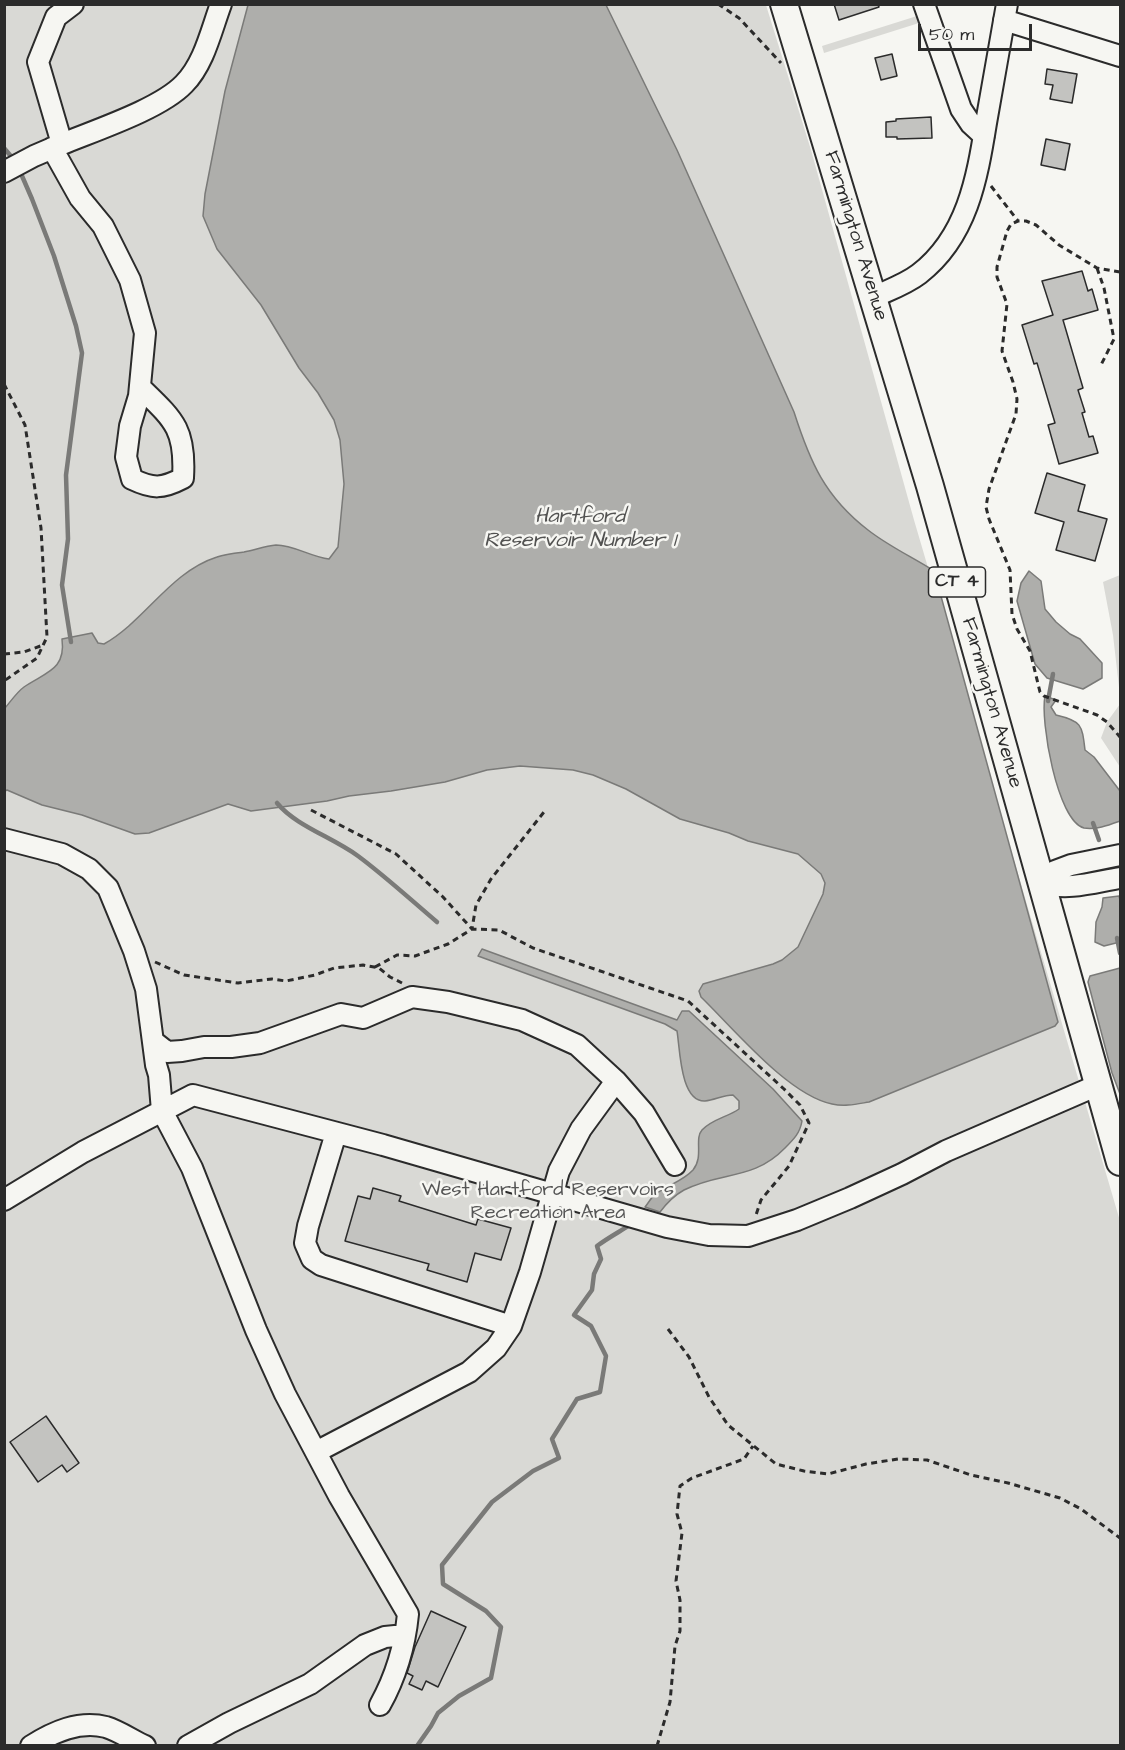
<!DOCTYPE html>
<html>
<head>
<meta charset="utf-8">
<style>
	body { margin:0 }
	#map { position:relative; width:1125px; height:1750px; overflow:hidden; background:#f6f6f2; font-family:"Architects Daughter",sans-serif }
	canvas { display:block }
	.frame { position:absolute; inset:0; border:6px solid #2b2b2b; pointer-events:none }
	.scale { position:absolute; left:918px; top:24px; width:114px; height:27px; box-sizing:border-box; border:3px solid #2b2b2b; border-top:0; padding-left:8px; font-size:18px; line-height:21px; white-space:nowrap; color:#2b2b2b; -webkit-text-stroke:4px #f6f6f2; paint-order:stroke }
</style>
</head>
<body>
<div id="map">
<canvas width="1125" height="1750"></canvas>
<div class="frame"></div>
<div class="scale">50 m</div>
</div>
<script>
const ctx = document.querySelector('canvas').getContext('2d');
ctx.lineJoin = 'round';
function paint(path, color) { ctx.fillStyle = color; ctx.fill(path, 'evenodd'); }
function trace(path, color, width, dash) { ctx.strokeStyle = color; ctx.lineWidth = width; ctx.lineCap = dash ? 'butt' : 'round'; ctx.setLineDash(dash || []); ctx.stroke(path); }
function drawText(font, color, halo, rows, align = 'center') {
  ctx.font = font + ' "Architects Daughter",sans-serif'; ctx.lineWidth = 5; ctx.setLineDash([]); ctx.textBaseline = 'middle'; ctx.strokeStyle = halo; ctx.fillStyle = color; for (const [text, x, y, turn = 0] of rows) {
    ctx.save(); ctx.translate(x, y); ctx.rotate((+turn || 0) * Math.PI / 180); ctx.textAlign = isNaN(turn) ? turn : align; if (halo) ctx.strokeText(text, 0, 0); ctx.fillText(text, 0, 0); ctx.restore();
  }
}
const green = new Path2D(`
	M5,5H766L811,150L914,520L1120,1221V1745L5,1746Z
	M917,16L919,23L824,53L822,46Z
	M1120,575V696L1113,635L1103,582Z
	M1120,704V767L1101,738L1107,722Z`);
const water = new Path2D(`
	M248,5H606L677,150L794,412C810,462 825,497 868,530C887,545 910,556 931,569L936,578L1058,1022L1055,1026L869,1102C857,1104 845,1107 832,1104C788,1095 734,1029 701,997L699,991L703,984L773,964L782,960L798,947L823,894L825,883L821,874L798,854L748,841L729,833L680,819L626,789L593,775L573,770L520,766L487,770L445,782L391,791L349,796L327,801L251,811L228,804L149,833L135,834L82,815L42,805L7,790L5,791V708C11,701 17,692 24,687C46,672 66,670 62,639L92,633L98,643L104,644C145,621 170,572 217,557C225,554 235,553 244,552C254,550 266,546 276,545C294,545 311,557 329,559L338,547L344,484L340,440L334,420L318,393L299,368L261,305L217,249L203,216L205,194L225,91Z
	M1029,571L1041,581L1045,609L1056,622L1070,634L1080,639L1102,663V678L1083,689L1047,678L1035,664L1017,601L1021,583Z
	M1045,696L1056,700L1051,707L1056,715C1082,721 1082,725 1085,750L1094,757L1120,791V821C1109,825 1096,830 1084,828C1057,821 1040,720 1045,696Z
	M1119,896L1120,900V942L1104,946L1095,942L1096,922L1102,907L1103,898Z
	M482,949L677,1020L682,1011H689L773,1089L802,1121C800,1133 794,1139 785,1148C753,1181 721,1171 684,1190C675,1195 666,1204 660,1212L645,1207C649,1202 652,1196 657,1193C668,1185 683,1181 693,1170C704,1157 694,1139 702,1130C712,1119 728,1117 739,1109V1101L733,1095C723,1095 715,1100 705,1101C680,1102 680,1048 677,1031L665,1024L478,956Z
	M1120,968V1094L1112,1073L1088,982L1090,976Z`);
const stream = new Path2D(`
	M4,148L15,161
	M19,169L32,199L54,256L76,326L82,353L66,475L68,539L62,585L71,642
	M1048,701L1053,674
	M277,803C296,826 332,837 358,856C385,876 411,900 437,922
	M1093,823L1099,840
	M1117,938L1120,953
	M417,1746L431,1726L438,1713L459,1696L491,1678L501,1627L486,1611L443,1584L442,1565L492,1502L533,1471L559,1458L552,1439L577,1399L600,1392L606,1356L591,1326L574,1315L592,1290L594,1274L601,1259L597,1246C609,1237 621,1231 633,1223`);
const building = new Path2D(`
	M834,4H878L879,7L839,20Z
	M892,54L897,76L881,80L875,58Z
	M1047,69L1077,74L1072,103L1050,99L1053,85L1045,84Z
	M931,117L932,138L897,139V137H886V122L896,121V119Z
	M1046,139L1070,144L1065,170L1041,165Z
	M1082,271L1088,291L1092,289L1098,310L1063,320L1083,388L1078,390L1085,412L1082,413L1089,437L1093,436L1098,453L1059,464L1048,425L1055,423L1037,363L1034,364L1022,325L1053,315L1042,281Z
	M1047,473L1085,485L1078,511L1107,519L1095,561L1056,550L1064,522L1035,513Z
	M373,1188L401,1196L399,1201L476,1225L478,1219L511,1228L501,1260L475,1253L467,1282L427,1270L429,1264L345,1241L358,1196L370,1199Z
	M46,1416L79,1463L67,1472L62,1465L38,1482L10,1442Z
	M431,1611L466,1627L438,1687L426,1681L422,1690L409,1684L413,1676L407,1673L415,1647Z`);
const path = new Path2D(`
	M718,4L739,18L781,63
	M991,186L1018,221
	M1097,268L1104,288L1114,339L1101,365
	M1120,272L1097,268L1059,245L1036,225L1026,221H1018L1011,224L1007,231L997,267V277L1007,304L1002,351L1013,382L1017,399L1016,414L989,489L986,507L989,519L1010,570L1012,614L1017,629L1030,651L1040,692L1044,696L1097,715L1107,722L1120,737
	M4,384L25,425L41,528L47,637L37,658L4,681
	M4,654L24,652L43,645
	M311,810L396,854L443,897L472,929L476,905L491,879L544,812
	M155,962L184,975L238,983L272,979L286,981L315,975L334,968L363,965L379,968L390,977L402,983
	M375,967L397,955L415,956L448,944L472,929L499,930L533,948L688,1001L784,1089L800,1105L809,1123L789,1166L761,1200L756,1215
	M668,1329L689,1357L709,1397L728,1425L776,1464L804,1471L828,1474L866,1464L898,1459L927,1460L971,1475L1008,1483L1060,1498L1081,1509L1120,1538
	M657,1746L670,1702L675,1646L680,1631V1600L676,1581L682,1533L677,1514L680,1486L692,1478L744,1459L753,1446`);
const minor = new Path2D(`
	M924,4L961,109L971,124L984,136
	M1004,20L1120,56
	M62,144C96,130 160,109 184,84C204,64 211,31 221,4
	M52,148L80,198L103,226L130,280L145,333L139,396L130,426L126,457L132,479C153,489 162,489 183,478C186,429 174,420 140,387
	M4,172L34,156L62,144L38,62L56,17L73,4
	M874,297C889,290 906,284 919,274C967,237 977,179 986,123C993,83 1000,44 1007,4
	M4,839L62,854L89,869L108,888L134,951L146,989L156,1065L159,1075L162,1111L192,1168L256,1330L285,1394L339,1496L408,1614C405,1645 395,1678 380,1705
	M1120,855L1071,865L1055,871L1042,883C1068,891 1095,882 1120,878
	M153,1041L167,1052L182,1051L204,1047H231L260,1043L341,1014L363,1018L412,997L448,1002L522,1020L577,1045L616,1081L644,1113L675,1165
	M4,1200L83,1152L193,1095L383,1145L667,1227L709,1235L748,1236L797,1220L850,1198L902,1174L946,1151L1098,1085
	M511,1326L530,1272L559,1171L581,1129L616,1081
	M316,1452L469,1372L496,1348L511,1326L321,1265L312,1259L305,1243L308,1226L336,1133
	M31,1746C53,1732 79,1720 106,1727C119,1731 132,1740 145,1746
	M188,1746L229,1723L310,1684L365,1645L385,1637L405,1635`);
const major = new Path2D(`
	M784,4L930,486L1120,1162`);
const shields = [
	[957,582,57]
];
const shieldNames = [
	["CT 4",957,582]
];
const streetNames = [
	["Farmington Avenue",855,236,73],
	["Farmington Avenue",991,703,74]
];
const parkNames = [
	["West Hartford Reservoirs",548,1191],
	["Recreation Area",548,1214]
];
const waterNames = [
	["Hartford",580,518],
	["Reservoir Number 1",580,542]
];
paint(green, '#d9d9d5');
paint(water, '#aeaeab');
trace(water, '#7a7a78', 1.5);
trace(stream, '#7a7a78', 4.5);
paint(building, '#c3c3c0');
trace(building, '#2b2b2b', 1.5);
trace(minor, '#2b2b2b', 24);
trace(major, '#2b2b2b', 30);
trace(path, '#2b2b2b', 3, [6, 4.5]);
trace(minor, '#f6f6f2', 20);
trace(major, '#f6f6f2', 26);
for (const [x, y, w] of shields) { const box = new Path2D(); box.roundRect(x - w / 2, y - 15, w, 30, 4.5); ctx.fillStyle = '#f6f6f2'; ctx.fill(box); trace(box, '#2b2b2b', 1.5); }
drawText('bold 18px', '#2b2b2b', null, shieldNames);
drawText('20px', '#2b2b2b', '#f6f6f2', streetNames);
drawText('20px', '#565656', '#f6f6f2', parkNames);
drawText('italic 21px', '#525251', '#f6f6f2', waterNames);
</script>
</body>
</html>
